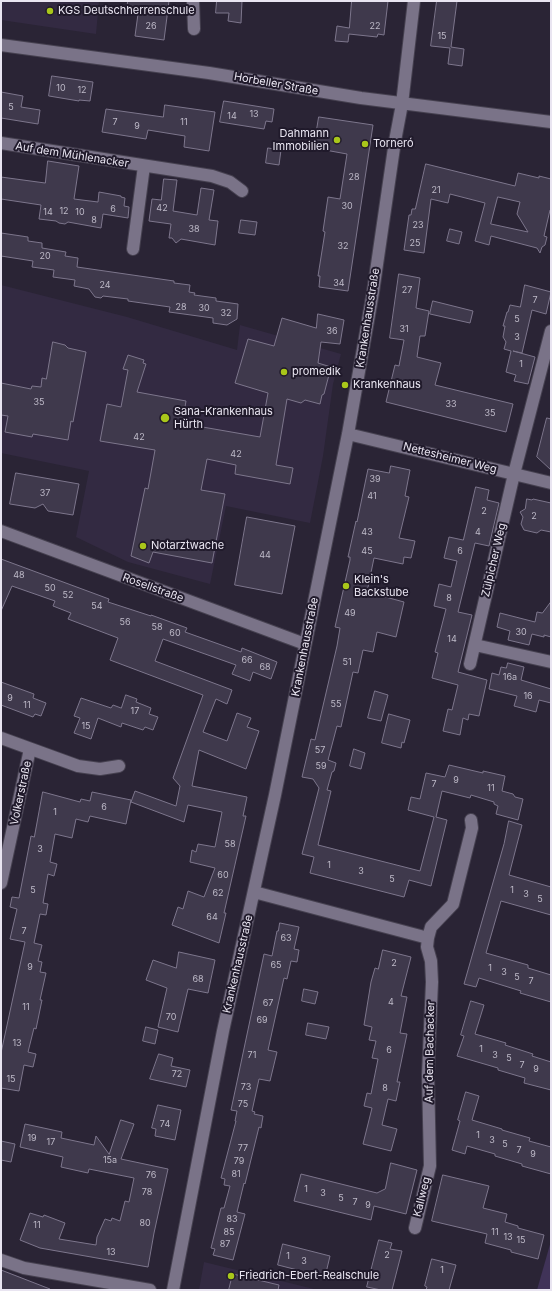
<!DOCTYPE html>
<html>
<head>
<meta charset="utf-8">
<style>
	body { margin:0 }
	#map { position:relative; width:552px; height:1291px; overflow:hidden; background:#2a2435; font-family:Inter,sans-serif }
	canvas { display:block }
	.frame { position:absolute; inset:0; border:2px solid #e9e5f1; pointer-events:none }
</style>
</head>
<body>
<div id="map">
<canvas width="552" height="1291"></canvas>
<div class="frame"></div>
</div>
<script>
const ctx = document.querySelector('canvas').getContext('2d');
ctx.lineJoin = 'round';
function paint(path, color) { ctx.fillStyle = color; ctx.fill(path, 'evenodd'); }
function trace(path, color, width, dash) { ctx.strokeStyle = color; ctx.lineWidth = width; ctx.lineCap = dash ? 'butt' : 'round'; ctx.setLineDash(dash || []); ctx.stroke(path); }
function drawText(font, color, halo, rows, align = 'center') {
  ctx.font = font + ' Inter,sans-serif'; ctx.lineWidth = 4; ctx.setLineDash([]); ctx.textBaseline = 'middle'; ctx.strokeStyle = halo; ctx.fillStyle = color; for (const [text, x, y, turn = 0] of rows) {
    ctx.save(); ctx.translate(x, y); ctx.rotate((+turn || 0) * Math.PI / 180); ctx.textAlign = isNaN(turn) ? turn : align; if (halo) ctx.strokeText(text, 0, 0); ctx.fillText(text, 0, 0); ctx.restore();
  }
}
const built = new Path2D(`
	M1,1H99L96,34L1,20Z
	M1,285L127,317L237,350L240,325L341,354L333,384L323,456L310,523L226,506L210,584L128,562L76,537L89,471L1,453Z
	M204,1262L318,1290H199Z`);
const green = new Path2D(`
	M551,1241V1290H537Z`);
const building = new Path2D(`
	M128,1H169L164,40L135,36L138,14L127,12Z
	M217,1H242L241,23L228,21L229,13H216Z
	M352,1H388L384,35L378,34L377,37L349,34L348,42L335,41L337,26L349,28Z
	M437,1H457L451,47L464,49L462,66L448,64L450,48L431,46Z
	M52,76L93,82L90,101L79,100V101L49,96Z
	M1,92L23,96L21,107L40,110L38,124L1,118Z
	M224,101L274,109L272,122L266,121L264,129L220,122Z
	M165,105L215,112L209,151L184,147L185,136L148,130L146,139L102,132L106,109L163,117Z
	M319,117L373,125L348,291L319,287L320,276H318L325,232L323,231L328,197L340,199L347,154L314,148Z
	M268,148L281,150L279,165L266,163Z
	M48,161L79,166L74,199L98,202L99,192L121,196V197L125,198L124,206L129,207L128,218L103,214L101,228L68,222L65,224L59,223L56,221L39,219L41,205L1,199V177L45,183Z
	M426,164L515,186L518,173L539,178V176L551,179V209L550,210L544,236L547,237L545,245L542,247L540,253L537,248L491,236L489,245L475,241L485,203L450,194L448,203L431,199L424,253L404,250L409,215H411L412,209H415ZM498,197L520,202L517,214L528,232L491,224Z
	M164,179L177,180L173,211L197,215L201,188L214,190L209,220L218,221L215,245L181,239L176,243L172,238H169L171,224L149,221L152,199L161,200Z
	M241,220L257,222L255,235L239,233Z
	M450,229L462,232L459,244L447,241Z
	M1,233L28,237V241L42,243V248L66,252L65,256L78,258L77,267L174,281V283L190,285L189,292L195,293L194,295L216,298V301L238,304L237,319L227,325L213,323V318L169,312L170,307L128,301V299L103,296L101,298L95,297L89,289L74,286L75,280L53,277L54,270L32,267L33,261L1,256Z
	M399,274L420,278L416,308L429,311L425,336H420L417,357L441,363L435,385L513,404L506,432L386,402L395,365L399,366L404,340L390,338Z
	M525,285L551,292L546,314L532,310L522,353L513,351L535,357L528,384L514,381L516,375L506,372L511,351L504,349L506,342L503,337L505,326H503L507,312H508L510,305L520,307Z
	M433,301L473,311L470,323L430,314Z
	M318,314L344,320L340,344L321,342L318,363L331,367L324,394L322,395L320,404L305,400L301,403L287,399L276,465L293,468L290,484L235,474L236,465L207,459L201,490L225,494L212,563L153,552L149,563L131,556L145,488L148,489L155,450L100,441L107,404L121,407L128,370L123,369L128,355L144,360L143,363L146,364L137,392L186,401L183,419L191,420V425L260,437L268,393L235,383L248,339L274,346L282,318L316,328Z
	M53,342L65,345L68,348L86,352L73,422L71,421L68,440L33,434L32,437L5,432L8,416L1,415V383L31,389L32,386L41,387L42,378L46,379Z
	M547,418L551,419V470L537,457Z
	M391,466L410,470L405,496L409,497L399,538L415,541L411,558L404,557L403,564L374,558L367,592L404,602L396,637L377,632L373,652L363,650L358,673L353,672L341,727L337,726L328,760L336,763L334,771L332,772L327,790L331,791L318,845L420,871L434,817L408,810L411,797L420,799L426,773L445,777L449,765L483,773V771L505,776L502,791L513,794L515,797L523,799L518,820L496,814L498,806L494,804V802L471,795L470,798L442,791L436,817L447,820L431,886L409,880L404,897L310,873L314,857L302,854L319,788L313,779L302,777L311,739L315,740L337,646L340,628L335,627L350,560V557H348L356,521L357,522L368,469L389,473Z
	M16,473L79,484L73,515L48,511L43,504L35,508L10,504Z
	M476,487L489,490L487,500L499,503L489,546L475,543L458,612L472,615L458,672L487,680L479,716L469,714L468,720L463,718L460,735L443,731L448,709L452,710L458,685L432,678L438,653L435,652L446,609L434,606L439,584L451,587L457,561L444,558L449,537L463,540Z
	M527,499L532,500L533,499L551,503V532L541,530L537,533L524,530L521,524L523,517L520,512L525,509Z
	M247,517L295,526L282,594L235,585Z
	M1,559L109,599L108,602L151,616V615L187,628L185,632L241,652L242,648L277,662L271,679L253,672L250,681L232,674L236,665L163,639L155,661L232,690L227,704L216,699L203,732L227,741L237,713L251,718L247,727L259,731L246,769L199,750L192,786L247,797L243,816H246L224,913H226L219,943L172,925L178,907L183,909L188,891L204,897L215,868L190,862L192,850L196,852L198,844L215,847L222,812L188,805L184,822L131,802L135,791L176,806L180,786L173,778L203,695L110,660L118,638L68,619L71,613L53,606L55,601L12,586L1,611Z
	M551,602V637L544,635V637L532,634L529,645L508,640L510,631L497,627L500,613L535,622L537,612L542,613Z
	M508,663L524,667L521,680L551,689V703L539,700L536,712L514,706L517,696L489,689L492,673L499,675L501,667L506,668Z
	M1,682L34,694L33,698L46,703L41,716L35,714L33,717L1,705Z
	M375,691L388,695L381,721L368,718Z
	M126,695L137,699L136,702L151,708L149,714L158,717L153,730L145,727L143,730L122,723L121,727L98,718L91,739L74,733L80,718L74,716L81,698L111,708L113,705L121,708Z
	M389,714L410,720L404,743L402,742L401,748L382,743Z
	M354,749L365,753L361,769L350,766Z
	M43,792L80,802L81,799L90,801L92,792L131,800L126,824L90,816L88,822L76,819L72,838L55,834L50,862L57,864L54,876L48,874L43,903L48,904L46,915L40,914L34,943L42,945L38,961L42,962L40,972L46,973L40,1000H42L36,1029L34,1028L28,1052L36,1054L33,1067L24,1065L19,1091L1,1088V1053L25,942L10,939L17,909L10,907L12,897L19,898L31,836L34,837Z
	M509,821L522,825L509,875L551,887V915L501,901L486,953L528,965V968L551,975V1002L520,993L521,991L479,978L476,987L464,984L504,844Z
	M280,923L299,927L294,949L299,950L297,962L291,961L287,979L284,978L268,1050L277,1052L270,1081L259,1079L252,1111L255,1112L254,1114L263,1116L261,1128L259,1127L245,1184L244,1183L237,1212L245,1214L233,1260L213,1255L215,1249L211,1248L221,1208H224L230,1186L224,1185L225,1179L221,1178L236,1121H235L237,1111L231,1110L238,1077L264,954L272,956L277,931H278Z
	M383,950L411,957L401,996L407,997L400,1033L407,1034L397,1082H400L396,1101L388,1099L382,1125L397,1129L391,1151L363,1144L372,1108L364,1106L367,1093L371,1094L378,1059L372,1058L376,1041L369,1040L372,1027L364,1025L371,982L375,968L378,969Z
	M179,952L215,960L208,993L188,989L178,1032L158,1027L167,988L146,980L153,960L176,968Z
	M304,989L318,992L315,1004L302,1001Z
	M471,1001L484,1005L475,1034L506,1043L505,1045L533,1054L532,1056L551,1062V1090L524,1083L525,1078L498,1070V1068L457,1056L464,1036L461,1035Z
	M308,1023L329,1027L326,1039L306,1035Z
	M146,1027L158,1030L155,1044L143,1041Z
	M159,1054L173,1058L171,1066L190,1070L186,1087L150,1079Z
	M466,1092L479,1096L472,1120L502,1129V1130L530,1138L529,1141L551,1147V1174L522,1166V1164L495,1156V1154L467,1146L465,1154L452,1150L460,1121L458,1120Z
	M158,1105L181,1110L175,1140L155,1136L156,1129L152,1128Z
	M121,1120L134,1124L121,1159L168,1169L154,1233L148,1267L40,1248L20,1240L30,1213L43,1217L44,1215L65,1223L59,1239L96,1245L97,1237L105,1219L111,1221L112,1218L120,1221L125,1201L129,1202L134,1178L89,1169L88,1173L61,1167L63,1157L20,1147L25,1124L62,1132L61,1138L94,1145L96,1136L109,1154Z
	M1,1141L15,1144L11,1162L1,1160Z
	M391,1163L417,1170L406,1214L374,1206L371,1220L294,1201L301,1174L377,1193L385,1189Z
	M443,1175L489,1186L483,1208L507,1214L505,1222L518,1226V1228L544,1235L538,1259L511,1252V1250L485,1243L487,1234L432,1221Z
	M379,1240L392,1243L390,1249L402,1251L392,1290H381L367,1287Z
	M283,1244L330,1256L325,1277L278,1265Z
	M432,1259L456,1265L449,1290H426L427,1287L425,1286Z
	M1,1270L50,1289L49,1290H1Z
	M233,1274L279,1285L278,1290H229Z`);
const minor = new Path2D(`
	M193,1L194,29
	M1,45L209,73L361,98L551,122
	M1,143L212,176L230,182L242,191
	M133,249L144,166
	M348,434L551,483
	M1,531L305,644
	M475,645L551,662
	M470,664L514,474L551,331
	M1,738L78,766L100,769L119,766
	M1,883L30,749
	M254,892L428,938
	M415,1228L430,1166L428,1075L432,982L431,961L427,947L428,938L431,927L453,904L472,828L471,820
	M1,1260L24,1268L150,1290
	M173,1290L223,1031L275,795L348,434L373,292L395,141L402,104L414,1`);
const markers = [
	[50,11,4,"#a9c71a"],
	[337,140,4,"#a9c71a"],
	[365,144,4,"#a9c71a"],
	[284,372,4,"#a9c71a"],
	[345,385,4,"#a9c71a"],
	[165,418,5,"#a9c71a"],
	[143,546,4,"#a9c71a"],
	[346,586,4,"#a9c71a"],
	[231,1276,4,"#a9c71a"]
];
const numberNames = [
	["26",151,26],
	["22",375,26],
	["15",442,36],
	["10",61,88],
	["12",82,90],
	["5",11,107],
	["13",254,114],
	["14",232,116],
	["7",115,122],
	["11",184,122],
	["9",137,126],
	["28",354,177],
	["21",436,190],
	["30",347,206],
	["42",162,208],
	["6",113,209],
	["12",64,211],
	["14",48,212],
	["10",80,212],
	["8",94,220],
	["23",418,225],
	["38",194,229],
	["25",415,243],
	["32",343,246],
	["20",45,256],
	["34",339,283],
	["24",105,285],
	["27",407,290],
	["7",535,300],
	["28",181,307],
	["30",204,308],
	["32",226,313],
	["5",517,319],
	["31",404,329],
	["36",332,331],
	["3",517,337],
	["1",521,364],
	["35",39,402],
	["33",451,404],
	["35",490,413],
	["42",139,437],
	["42",236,454],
	["39",375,479],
	["37",45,493],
	["41",372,496],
	["2",484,511],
	["2",534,516],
	["43",367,532],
	["4",478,532],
	["45",367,551],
	["6",460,551],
	["44",265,555],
	["48",19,575],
	["50",50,588],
	["52",68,595],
	["8",449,598],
	["54",97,606],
	["49",350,613],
	["56",125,622],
	["58",157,627],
	["30",521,632],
	["60",175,633],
	["14",452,639],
	["66",247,660],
	["51",347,662],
	["68",265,667],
	["16a",510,677],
	["16",528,696],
	["9",10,698],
	["55",336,704],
	["11",27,705],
	["17",135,711],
	["15",86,726],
	["57",320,750],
	["59",321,766],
	["9",456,780],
	["7",434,784],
	["11",491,788],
	["6",104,807],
	["1",55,812],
	["58",230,844],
	["3",40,849],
	["1",329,865],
	["3",361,871],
	["60",223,875],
	["5",392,879],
	["5",33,890],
	["1",512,890],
	["62",218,893],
	["3",526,894],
	["5",540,899],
	["64",212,917],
	["7",24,931],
	["63",286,938],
	["2",394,963],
	["65",276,965],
	["9",30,967],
	["1",490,968],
	["3",504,972],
	["5",517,977],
	["68",198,979],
	["7",531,981],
	["4",391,1002],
	["67",268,1003],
	["11",26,1007],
	["70",171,1017],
	["69",262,1020],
	["13",17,1043],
	["1",481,1049],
	["6",389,1050],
	["71",252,1055],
	["3",495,1055],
	["5",509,1058],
	["7",522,1065],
	["9",536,1069],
	["72",177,1074],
	["15",11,1079],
	["73",246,1087],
	["8",385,1088],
	["75",243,1104],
	["74",165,1124],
	["1",478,1135],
	["19",32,1138],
	["3",492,1140],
	["17",51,1142],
	["5",505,1144],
	["77",243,1148],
	["7",519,1150],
	["9",533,1154],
	["15a",110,1160],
	["79",239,1161],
	["81",236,1174],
	["76",151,1175],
	["1",306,1189],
	["78",147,1192],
	["3",323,1193],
	["5",341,1198],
	["7",355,1202],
	["9",368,1205],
	["83",232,1219],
	["80",145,1223],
	["11",37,1225],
	["85",229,1232],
	["11",495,1232],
	["13",508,1237],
	["15",521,1240],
	["87",225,1244],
	["13",111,1252],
	["2",387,1255],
	["1",288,1256],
	["3",304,1261],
	["1",442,1270]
];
const poiNames = [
	["KGS Deutschherrenschule",58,11],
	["Dahmann",329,134,"right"],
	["Immobilien",329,147,"right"],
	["Torneró",373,144],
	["promedik",292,372],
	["Krankenhaus",353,385],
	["Sana-Krankenhaus",174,412],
	["Hürth",174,425],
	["Notarztwache",151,546],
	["Klein's",354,580],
	["Backstube",354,593],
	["Friedrich-Ebert-Realschule",239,1276]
];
const streetNames = [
	["Horbeller Straße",276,84,10],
	["Auf dem Mühlenacker",72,155,9],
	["Krankenhausstraße",368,318,-81],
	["Nettesheimer Weg",450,458,14],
	["Zülpicher Weg",494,560,-77],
	["Rosellstraße",153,588,20],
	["Krankenhausstraße",305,647,-79],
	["Volkerstraße",21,793,-78],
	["Krankenhausstraße",238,964,-77],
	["Auf dem Bachacker",430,1052,-89],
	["Kallweg",422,1197,-76]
];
paint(built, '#332a42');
paint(green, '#403358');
paint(building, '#3f394c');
trace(building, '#7d768c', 1);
trace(minor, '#464150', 14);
trace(minor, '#7a7388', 12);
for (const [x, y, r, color] of markers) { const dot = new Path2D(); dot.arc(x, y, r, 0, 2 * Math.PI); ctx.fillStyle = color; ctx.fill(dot); trace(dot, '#201a2b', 1.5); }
drawText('9px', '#bebac8', null, numberNames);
drawText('11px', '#e9e5f1', '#201a2b', poiNames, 'left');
drawText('11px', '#e9e5f1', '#201a2b', streetNames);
</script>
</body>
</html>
